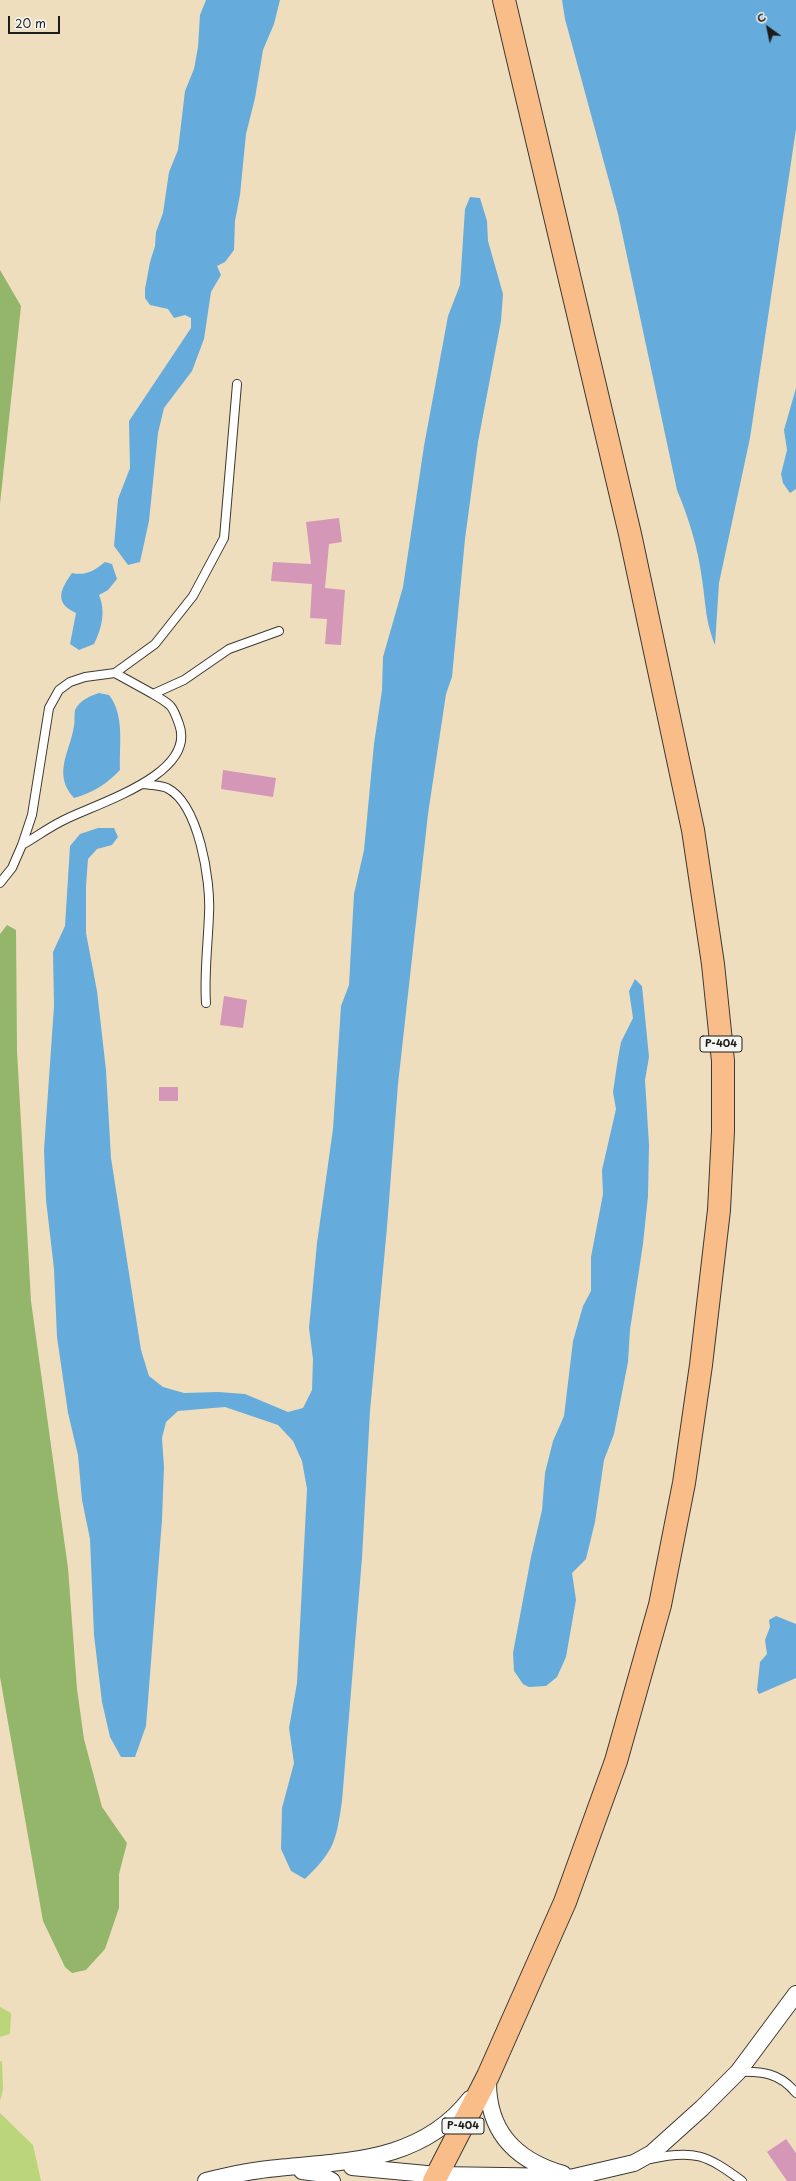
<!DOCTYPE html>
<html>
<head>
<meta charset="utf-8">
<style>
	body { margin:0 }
	#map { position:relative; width:796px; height:2181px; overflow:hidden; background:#efdebd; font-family:"Playpen Sans",sans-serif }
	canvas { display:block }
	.north { position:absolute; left:748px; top:8px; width:40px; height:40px; -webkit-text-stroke:3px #f6f6f2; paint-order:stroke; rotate:327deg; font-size:11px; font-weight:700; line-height:16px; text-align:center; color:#1c1c1c }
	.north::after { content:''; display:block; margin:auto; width:14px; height:18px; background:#1c1c1c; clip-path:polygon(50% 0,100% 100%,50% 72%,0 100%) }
	.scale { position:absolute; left:8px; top:16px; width:52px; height:18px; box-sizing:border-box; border:2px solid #1c1c1c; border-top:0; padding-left:5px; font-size:12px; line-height:14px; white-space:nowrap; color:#1c1c1c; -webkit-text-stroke:3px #f6f6f2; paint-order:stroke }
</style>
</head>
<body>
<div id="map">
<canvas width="796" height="2181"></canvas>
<div class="north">С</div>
<div class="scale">20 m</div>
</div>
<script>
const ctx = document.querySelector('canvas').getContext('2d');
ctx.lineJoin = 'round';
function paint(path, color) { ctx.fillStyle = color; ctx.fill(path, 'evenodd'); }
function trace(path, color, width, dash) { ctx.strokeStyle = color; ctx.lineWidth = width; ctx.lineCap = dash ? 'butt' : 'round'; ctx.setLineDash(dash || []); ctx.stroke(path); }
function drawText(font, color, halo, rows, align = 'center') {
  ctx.font = font + ' "Playpen Sans",sans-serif'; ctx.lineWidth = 3; ctx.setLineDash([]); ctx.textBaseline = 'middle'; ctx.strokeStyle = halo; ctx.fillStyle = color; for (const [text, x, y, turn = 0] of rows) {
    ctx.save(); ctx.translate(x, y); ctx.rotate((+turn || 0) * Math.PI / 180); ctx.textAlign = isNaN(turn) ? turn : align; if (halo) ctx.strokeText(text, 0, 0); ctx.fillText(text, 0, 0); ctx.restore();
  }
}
const green = new Path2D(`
	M0,2007L11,2013L10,2034L0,2037Z
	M2,2061L3,2089L0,2101V2062Z
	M0,2113L33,2145L41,2181H0Z`);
const forest = new Path2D(`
	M0,270L21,306L0,504Z
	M7,925L16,930L17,1051L31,1301L68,1568L77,1689L84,1739L102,1807L127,1843L119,1874V1908L105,1949L86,1970L72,1973L65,1967L43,1921L0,1677V934Z`);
const water = new Path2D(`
	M206,0H280L274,24L263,50L255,98L246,134L240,195L235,221L234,250L225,262L217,266L221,275L211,292L204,339L192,371L164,408L158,433L149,521L140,562L128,565L114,546L118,499L130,468L129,421L191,328V318L185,315L174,318L168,309L150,305L145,298V289L150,262L155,246L156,232L163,213L169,172L178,150L185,91L194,69L198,47L200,15Z
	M562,0H796V129L750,438L719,583L715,645C705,620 706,605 702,579C698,548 689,519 677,490L618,214L565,19Z
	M470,197L480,198L487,221L488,241L503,294L501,321L478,442L465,539L452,677L446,694L428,814L398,1084L387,1227L370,1411L362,1558L342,1801C336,1841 335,1850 305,1879L291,1871L281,1849L282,1808L294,1763L289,1728L297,1683L307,1489L302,1461L293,1441L278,1425L225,1407L178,1411L166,1422L162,1438L164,1467L162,1520L146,1726L135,1757H121L110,1737L102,1702L94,1635L90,1539L82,1500L78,1455L68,1413L57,1337L54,1269L46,1200L44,1150L54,1006L53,952L65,926L70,846L80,834L98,828H114L118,837L112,845L97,849L88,859L86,886V933L97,991L106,1070L111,1158L141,1350L149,1376L163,1387L184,1393L218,1392L245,1394L288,1412L303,1408L312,1390L313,1359L309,1328L317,1243L333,1129L341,1006L349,985L354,894L364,850L374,744L382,690L383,657L403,587L424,446L448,316L460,285L465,209Z
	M796,388V489L790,493L783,483L781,474L787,450L784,430Z
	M105,562L112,564L117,579L108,590L99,595C106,611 102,628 94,644L79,650L70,644L76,613C54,603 60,590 72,573C85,576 94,571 105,562Z
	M99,693L109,695C125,715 119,746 120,770C107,784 92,793 74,798C52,774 70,752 74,726C75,721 74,715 75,710C80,700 90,696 99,693Z
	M635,979L642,986L649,1057L645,1080L649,1145L648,1196L643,1244L630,1330L628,1362L614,1434L604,1460L595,1522L586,1559L572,1573L576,1600L566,1657L557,1677L546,1686L529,1687L523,1684L514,1671L513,1653L531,1557L542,1510L545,1473L553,1441L564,1416L573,1341L583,1306L591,1291V1257L603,1194L602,1170L616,1109L613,1092L618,1058L621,1042L633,1018L629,991Z
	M776,1616L796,1624V1678L759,1694L757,1690L760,1662L767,1654L765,1640L770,1627L769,1620Z`);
const building = new Path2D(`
	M339,518L342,542L329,544L325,588L345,590L341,645L325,644L327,619L310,618L312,584L271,581L273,562L311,564L306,522Z
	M223,770L276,778L273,797L221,789Z
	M224,996L247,1000L243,1028L220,1025Z
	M159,1087H178V1101H159Z
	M786,2139L796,2153V2181H787L767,2152Z`);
const service = new Path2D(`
	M115,673L155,644L193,596L224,538L237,384
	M143,784C150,785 160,785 167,788C199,804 211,881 209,914C208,944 204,973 206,1003
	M22,845C36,837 48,828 62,821C94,804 198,775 179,724C172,704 171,705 153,694
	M0,883L12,868L22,845L32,815L49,708L59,690L70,682L85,677L115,673L153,694L184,680L229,649L279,631
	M738,2072C762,2071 780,2073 796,2093
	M650,2159C694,2149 707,2155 742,2181`);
const minor = new Path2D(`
	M488,2079C487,2130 514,2160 563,2174
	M352,2167L437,2175L568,2177
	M302,2171L317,2173L332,2181
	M206,2181C230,2175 254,2170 278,2168C349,2161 422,2161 470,2099
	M557,2181L634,2163L652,2153L702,2108L738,2072L796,1994`);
const trunk = new Path2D(`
	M434,2181L488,2076L565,1902L616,1761L660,1605L684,1483L701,1365L719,1210L723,1131V1061L713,964L693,830L630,534L504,0`);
const shields = [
	[721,1044,42],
	[463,2126,42]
];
const shieldNames = [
	["Р-404",721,1044],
	["Р-404",463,2126]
];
paint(green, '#bbd57a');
paint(forest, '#94b66a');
paint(water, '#65acdc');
paint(building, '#d497b7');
trace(service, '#3c3934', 10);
trace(minor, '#3c3934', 18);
trace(trunk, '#3c3934', 24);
trace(service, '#fff', 8);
trace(minor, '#fff', 16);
trace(trunk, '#f8bd89', 22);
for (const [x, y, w] of shields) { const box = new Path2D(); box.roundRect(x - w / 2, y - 8, w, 16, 3); ctx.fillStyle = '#f6f6f2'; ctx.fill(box); trace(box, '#1c1c1c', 1); }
drawText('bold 10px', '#1c1c1c', null, shieldNames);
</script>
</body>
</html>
